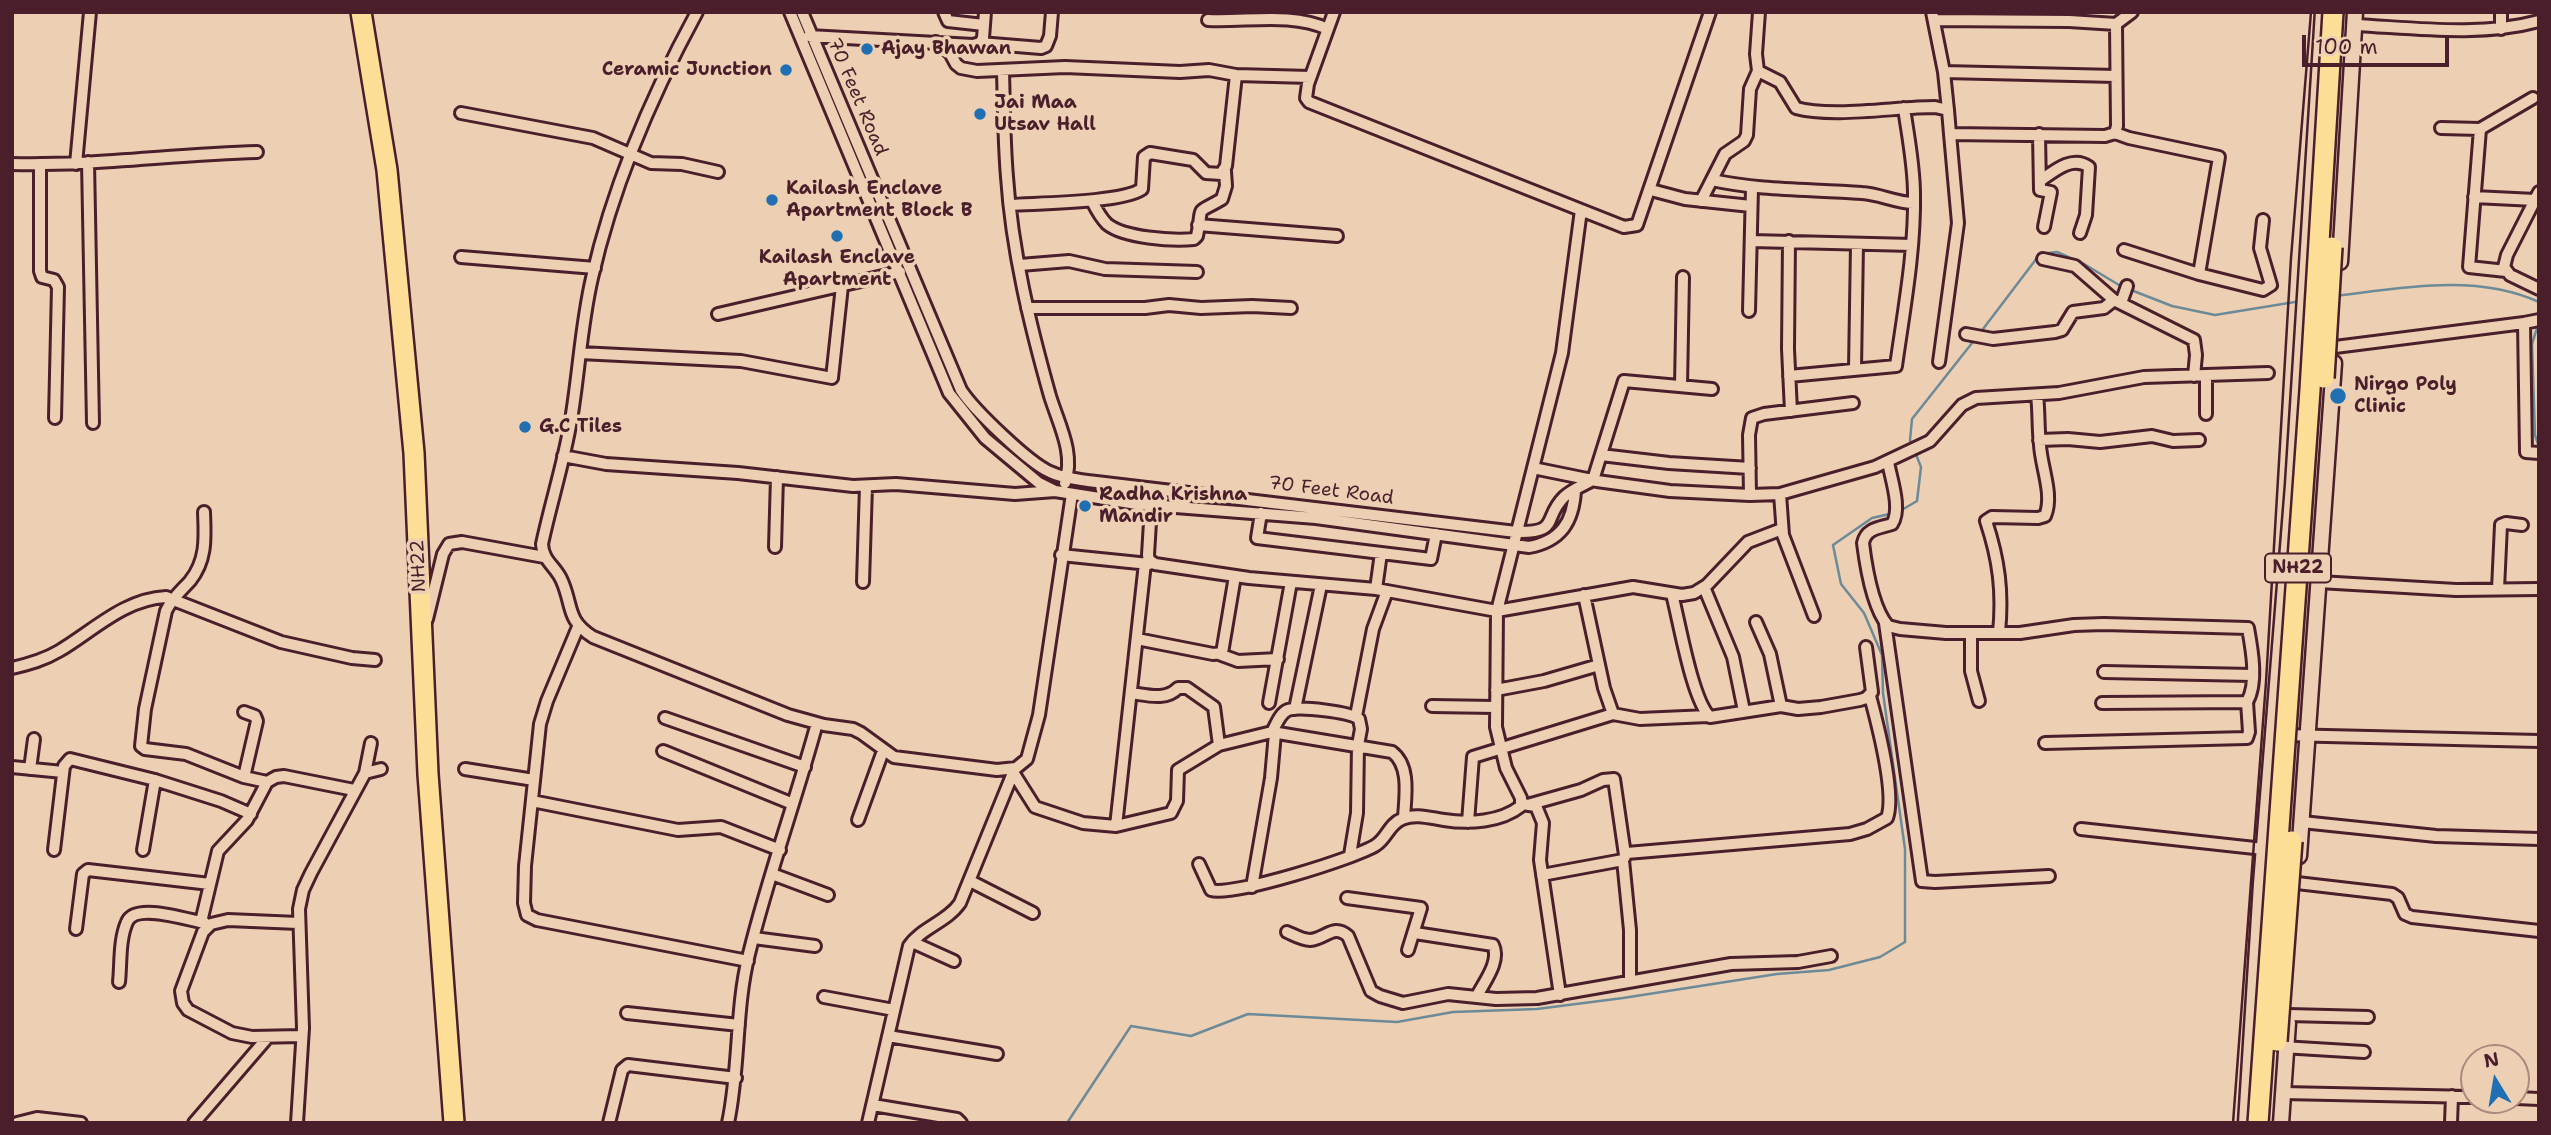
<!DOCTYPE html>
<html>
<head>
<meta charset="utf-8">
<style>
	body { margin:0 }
	#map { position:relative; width:2551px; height:1135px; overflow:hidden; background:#edd0b4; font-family:"Shantell Sans",sans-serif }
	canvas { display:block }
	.frame { position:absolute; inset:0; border:14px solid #4a1f2b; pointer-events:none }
	.north { position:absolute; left:2460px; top:1044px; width:70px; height:70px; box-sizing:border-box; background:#edd0b4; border:2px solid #ac897d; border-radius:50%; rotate:349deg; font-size:19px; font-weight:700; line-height:28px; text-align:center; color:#4a1f2b }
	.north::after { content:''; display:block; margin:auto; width:24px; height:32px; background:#1f6fb2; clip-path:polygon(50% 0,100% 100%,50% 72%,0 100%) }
	.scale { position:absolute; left:2302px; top:35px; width:147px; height:32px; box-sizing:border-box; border:4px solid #4a1f2b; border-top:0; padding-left:9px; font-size:21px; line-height:24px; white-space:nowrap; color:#4a1f2b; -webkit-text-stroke:5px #edd0b4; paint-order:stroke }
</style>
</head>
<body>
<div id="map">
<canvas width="2551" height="1135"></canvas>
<div class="frame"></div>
<div class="north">N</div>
<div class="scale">100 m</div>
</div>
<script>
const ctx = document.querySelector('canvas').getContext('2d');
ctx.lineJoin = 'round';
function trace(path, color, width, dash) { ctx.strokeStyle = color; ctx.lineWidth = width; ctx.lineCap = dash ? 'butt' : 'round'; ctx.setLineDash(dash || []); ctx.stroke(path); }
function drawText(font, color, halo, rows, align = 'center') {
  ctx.font = font + ' "Shantell Sans",sans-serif'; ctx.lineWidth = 7; ctx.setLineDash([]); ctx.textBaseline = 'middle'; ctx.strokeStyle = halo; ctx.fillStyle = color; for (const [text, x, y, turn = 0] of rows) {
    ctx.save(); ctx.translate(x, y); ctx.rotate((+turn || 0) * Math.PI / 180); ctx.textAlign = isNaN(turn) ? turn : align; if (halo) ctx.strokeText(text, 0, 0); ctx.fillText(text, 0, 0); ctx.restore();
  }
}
const stream = new Path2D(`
	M2131,290L2172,306L2215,315L2301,301
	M2335,296C2401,288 2476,273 2539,302
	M2538,325L2532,344L2535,435L2539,447
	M1980,333L2040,254L2057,252L2084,264L2124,288
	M1912,446L1910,440L1912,419L1976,338
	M1900,511L1917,501L1921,467L1915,452
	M1067,1123L1131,1026L1191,1036L1248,1014L1397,1022L1453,1012L1537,1009L1623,998L1777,974L1829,970L1880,957L1905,942V849L1883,693L1882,655L1864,613L1841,584L1833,545L1872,518L1894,513`);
const minor = new Path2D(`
	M697,12C652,95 613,185 592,278C581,325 579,373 571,420C564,462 551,502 542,544C543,562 556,566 562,581C573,606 566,620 593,637L788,715L824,725L853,729L861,733L894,757L997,770L1016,768L1027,759L1039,715L1072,494
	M790,12L949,393L985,438L1039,483L1055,491L1137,504L1316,518L1529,547C1561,541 1573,522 1575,491
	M802,12L961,390C974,410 1029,463 1050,472C1062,478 1075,479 1088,481L1516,532C1561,533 1542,519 1564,497C1571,490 1584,485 1593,480L1624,381L1712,389
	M944,12L948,21L984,25
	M1334,12L1308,84L1306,98L1309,102L1581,210
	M1759,12L1756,54L1758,71L1780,82L1796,108C1832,118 1896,107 1935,107L1948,110L1950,134L2105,136L2115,133L2117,126L2116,24L2132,12
	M1932,12L1944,72L1948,110
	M2501,12V29
	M1208,20C1247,22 1291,12 1328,29
	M1934,20L2069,21L2116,24
	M2355,25C2415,28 2480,37 2539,21
	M809,36L973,45L980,43L983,38L985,12
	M936,42L950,53L956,64L961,68L977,71L1065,67L1180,72L1209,70L1236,75L1310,77
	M980,43L1041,48L1046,46L1050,36L1052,12
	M1003,71C1004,106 1004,142 1007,177C1012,251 1030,325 1050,396C1059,425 1075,453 1065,483
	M1944,72L2116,76
	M461,113L593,138L651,163L682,164L718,172
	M2441,128L2480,129L2533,98
	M2480,129L2469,267L2506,271
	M2115,133L2129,138L2219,157L2199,274
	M2039,134L2040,190L2051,192L2044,227
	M88,162L93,423
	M12,164C94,166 175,154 257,152
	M40,164V271L42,277L54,280L58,287L55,418
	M76,164L90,12
	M1712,180C1762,191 1811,189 1862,193C1880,194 1896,203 1914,203
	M2040,181C2054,171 2072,155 2089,167L2086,215L2080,233
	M1651,190L1685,199L1751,206
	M2539,192L2507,255L2504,267L2510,275L2539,289
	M2474,197L2535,200
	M1092,201C1096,209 1100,217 1107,224C1124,238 1172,241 1194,239L1197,236C1204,203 1193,216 1222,199L1226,186L1225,171
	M1701,201L1725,154L1744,141L1747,135L1750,89L1758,71
	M1010,205C1039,203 1121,203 1142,189L1144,157L1150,153L1193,160L1206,173L1221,174L1226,166L1236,75
	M1198,225L1337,236
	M1751,241L1912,245
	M1789,241L1788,349L1791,411
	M2124,250L2199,274L2263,290L2271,285L2260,248L2263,220
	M461,257L595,268
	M2043,259L2075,266L2114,300L2194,340L2196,355L2194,376
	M1020,265L1069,261L1105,269L1197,272
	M2121,303L2127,286
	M1027,308H1145L1169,305L1201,308L1252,306L1291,308
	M1749,311L1752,188
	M718,314L900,272
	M2524,323L2539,320
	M1966,334L1993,339L2055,332L2062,330L2073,312L2104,308L2114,300
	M2335,347L2524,323L2526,452L2539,453
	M580,353L741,361L832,378L842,286
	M1939,362L1958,223L1950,134
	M1855,369L1857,244
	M1789,376L1896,366C1904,309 1915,251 1914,194C1914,165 1908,136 1904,108
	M2206,376V414
	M1681,386L1683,277
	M2039,440L2068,439L2100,442L2152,436L2173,441L2199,440
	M1601,455L1669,463L1750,468
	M563,456L606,464L738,473L853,486L896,484L1015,494L1055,491
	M1888,462C1891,479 1902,509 1892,524C1880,528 1866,528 1863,543C1866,567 1872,607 1888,626L1900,629L1946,633H2020L2074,625L2104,624L2248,628C2252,650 2258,683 2247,702L2102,703
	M1533,468L1597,481L1670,491L1750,495L1780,494L1875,467L1930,441L1962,405L1976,398L2059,393L2144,377L2268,373
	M1780,494L1783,535L1814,616
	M1750,495L1749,435L1752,418L1764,414L1853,403
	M1151,505L1148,555L1149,560L1155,564L1249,578L1376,589L1497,611L1633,587L1682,595L1694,593L1707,585L1748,542L1782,529
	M204,512C205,537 207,560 190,581C181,591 172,598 166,611L145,709L141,746L145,749L186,754L244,777L267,782
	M1261,513L1257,538L1431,559L1436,534
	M775,547L777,477
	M1061,555L1149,564
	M863,582L866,486
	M2319,582L2456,590L2539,589
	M1704,587L1733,657L1744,711
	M1376,589L1381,553
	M2498,589L2501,525L2506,523L2522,525
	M1672,594C1679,620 1692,700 1710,717L1781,706L1798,709L1821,707L1860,700L1866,698L1872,692L1866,647
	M1584,595L1604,688L1613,714L1640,719L1708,716
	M427,619L443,554L449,544L462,542L544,557
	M1756,622L1770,654L1781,706
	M1885,623L1922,881L1935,882L2049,876
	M578,627L547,701L540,724L525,866L524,903L527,915L537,920L748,961
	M1971,633V671L1979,701
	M1999,633C2003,592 1999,560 1986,521L1992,517L2038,518L2045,516C2054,495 2041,467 2040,445C2038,428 2039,411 2037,395
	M1137,639L1213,654L1222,653L1235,576
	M1219,654L1238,661L1278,659
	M12,668C29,664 44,660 59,651C93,631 124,599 166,597L281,642L352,658L375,660
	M2104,672L2252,675
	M1496,690L1544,681L1599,665
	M1131,693C1147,695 1166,701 1178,688H1187L1214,707L1219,745
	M1269,703L1291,582
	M1432,706L1495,707
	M1295,709L1321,585
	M1356,716L1373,629L1387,591
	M665,718L805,767
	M1272,732C1276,725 1280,713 1288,710C1300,706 1350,712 1359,719L1361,729L1358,745L1357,813L1350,855
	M2284,735L2539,741
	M2045,743L2247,738L2249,732L2247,702
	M663,751L793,804
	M12,767L63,772
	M30,769L34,739
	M465,769L534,780
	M1011,769L1035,807L1083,823L1116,826L1171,813L1177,801L1178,770L1219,745L1272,732L1392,752C1411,766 1405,798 1404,818
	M365,773L371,743
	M244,777L257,721L255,716L244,712
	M532,801L678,830L721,827L780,850
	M1522,804L1536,806L1543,823L1540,860L1560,995
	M1531,804L1581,790L1603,780L1614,779L1625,855
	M858,820L883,751
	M1468,822L1473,757L1613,714
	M2302,822L2436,836L2539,839
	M1116,826L1145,563
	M2081,829L2264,849
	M54,850L64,766L70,759L155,780L221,801L251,814
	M143,850L155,780
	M1199,864L1211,890C1231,897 1356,858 1376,845C1387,838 1389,824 1402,819C1416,813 1430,818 1444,820C1469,824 1501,822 1521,806V798L1506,768L1496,727L1497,611L1562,353L1581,210L1624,227L1637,225L1710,12
	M772,874L828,895
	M1542,875L1623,860
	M970,881L1033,913
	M2297,883L2392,894L2398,898L2405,914L2412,917L2539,931
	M1252,887L1271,778L1275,733
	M1347,898L1421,908L1408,950
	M201,922L218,851L247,820L267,782L276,777L284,776L354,790
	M298,923L228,920L211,924L203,932L181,991L183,1003L188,1010L232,1033L252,1037L302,1036
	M76,929L83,874L88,870L210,884
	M1287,932C1294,935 1302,940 1310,940C1326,939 1333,923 1348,936L1371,991L1380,996L1403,1003L1448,994L1496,999L1537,998L1731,964L1798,962L1831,956
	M1415,933L1493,945C1501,961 1484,982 1477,996
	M754,938L815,946
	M912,942L954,961
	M1630,980V930L1623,860L1627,853L1850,834L1867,829L1887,818C1896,794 1877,722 1870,696
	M119,982C121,964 119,940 127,922C135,902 188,920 205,923
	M824,997L894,1010
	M627,1013L739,1025
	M2288,1015L2368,1017
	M888,1036L997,1054
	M2282,1047L2364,1052
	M2283,1093L2474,1097
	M2516,1098L2539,1099
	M873,1105L957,1119L961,1123
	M17,1123L37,1118L81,1123
	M194,1123L268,1037
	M297,1123L303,1028L299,909L303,890L311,873L365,773L381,769
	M609,1123L622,1070L628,1065L736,1078
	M728,1123C740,1067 735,1009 749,954C768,876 796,800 817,723
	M868,1123L909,946C921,928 947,922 960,903L1013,773
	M2451,1123L2452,1096`);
const tertiary = new Path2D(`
	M2340,262L2355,12
	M2299,856L2334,363
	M2246,1123L2261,884L2293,485L2323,12
	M2281,1123L2288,1023`);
const trunk = new Path2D(`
	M361,12L387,170L414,453L428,774L454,1123`);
const rail = new Path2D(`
	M2233,1123L2266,682L2291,258L2311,12`);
const trunkBridge = new Path2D(`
	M2324,378L2332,247
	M2277,1041L2292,841
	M2258,1123L2310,390L2333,12`);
const markers = [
	[867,49,7,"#1f6fb2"],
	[786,70,7,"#1f6fb2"],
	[980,114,7,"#1f6fb2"],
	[772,200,7,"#1f6fb2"],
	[837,236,7,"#1f6fb2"],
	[2338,396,9,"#1f6fb2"],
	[525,427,7,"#1f6fb2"],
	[1085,506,7,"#1f6fb2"]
];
const shields = [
	[2298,568,66]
];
const shieldNames = [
	["NH22",2298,568]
];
const poiNames = [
	["Ajay Bhawan",881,49],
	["Ceramic Junction",772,70,"right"],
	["Jai Maa",994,103],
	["Utsav Hall",994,125],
	["Kailash Enclave",786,189],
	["Apartment Block B",786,211],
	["Kailash Enclave",837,258,"center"],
	["Apartment",837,280,"center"],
	["Nirgo Poly",2354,385],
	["Clinic",2354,407],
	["G.C Tiles",539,427],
	["Radha Krishna",1099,495],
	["Mandir",1099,517]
];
const streetNames = [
	["70 Feet Road",857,97,67],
	["70 Feet Road",1331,491,7],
	["NH22",419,566,-92]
];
trace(stream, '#6c8a97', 2.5);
trace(minor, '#4a1f2b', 16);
trace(tertiary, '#4a1f2b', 19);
trace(trunk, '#4a1f2b', 24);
trace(minor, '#edd0b4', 10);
trace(tertiary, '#edd0b4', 14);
trace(trunk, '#fdde96', 19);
trace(rail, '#4a1f2b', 2.5);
trace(trunkBridge, '#4a1f2b', 24, []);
trace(trunkBridge, '#fdde96', 19);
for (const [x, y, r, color] of markers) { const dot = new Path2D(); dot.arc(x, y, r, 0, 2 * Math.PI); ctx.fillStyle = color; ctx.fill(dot); trace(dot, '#edd0b4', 2.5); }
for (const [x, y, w] of shields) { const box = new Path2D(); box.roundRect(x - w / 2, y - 14.5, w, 29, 5); ctx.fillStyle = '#edd0b4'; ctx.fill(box); trace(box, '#4a1f2b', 2); }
drawText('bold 18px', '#4a1f2b', null, shieldNames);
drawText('bold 19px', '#4a1f2b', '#edd0b4', poiNames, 'left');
drawText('19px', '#4a1f2b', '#edd0b4', streetNames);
</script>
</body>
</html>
